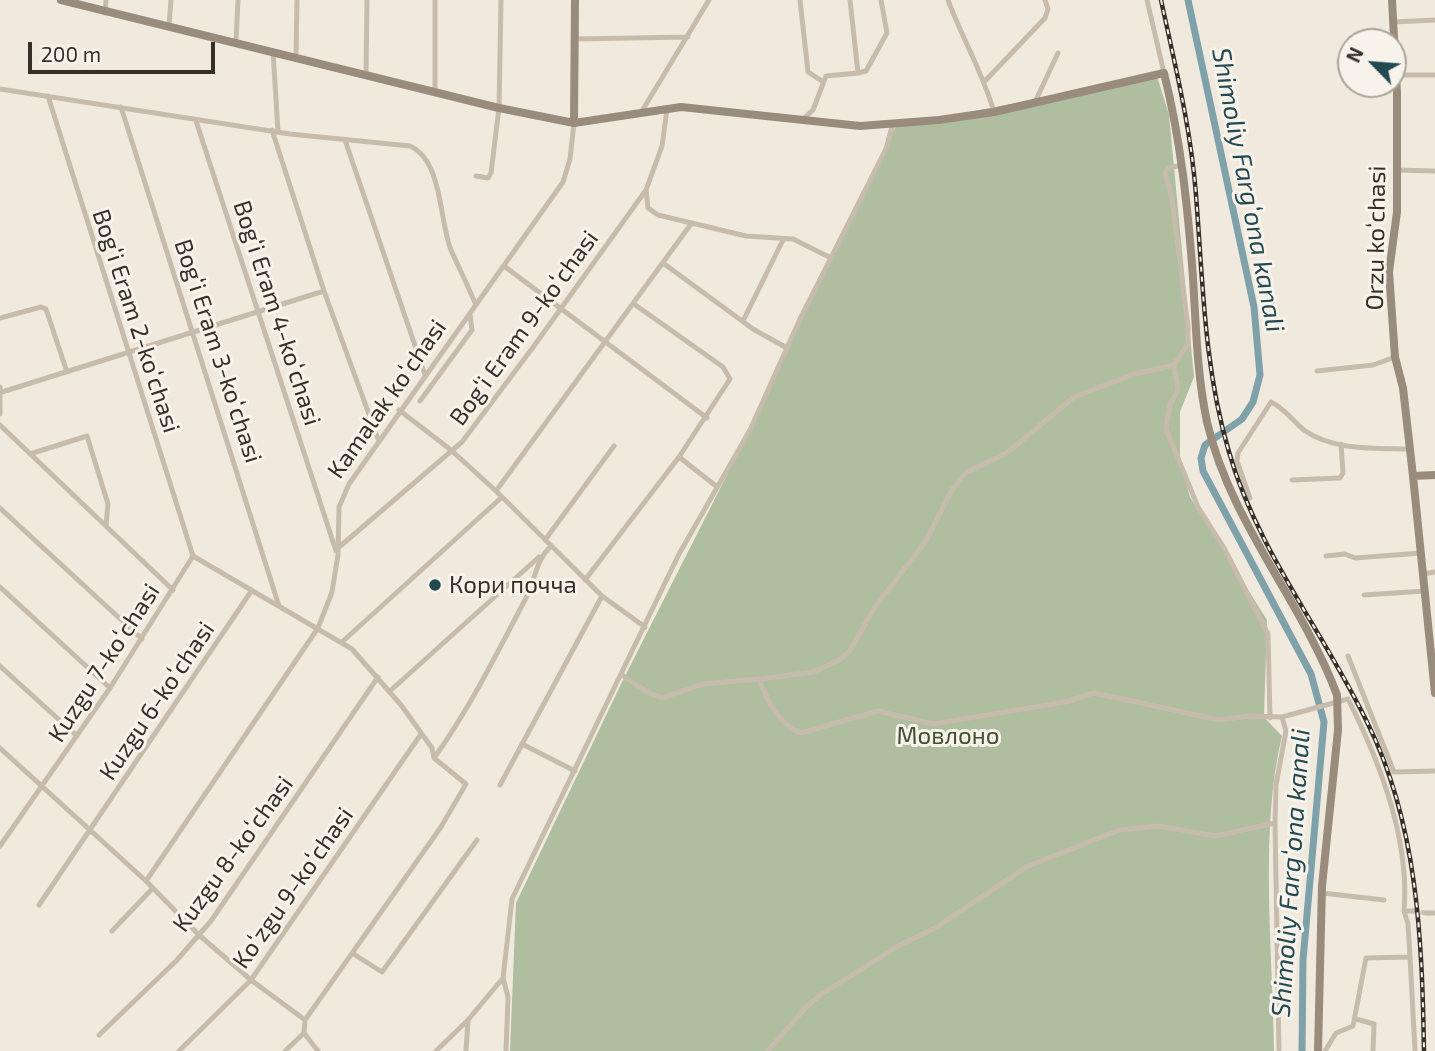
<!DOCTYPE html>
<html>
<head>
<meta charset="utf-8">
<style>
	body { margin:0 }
	#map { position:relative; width:1435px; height:1051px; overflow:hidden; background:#f0eade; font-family:"Exo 2",sans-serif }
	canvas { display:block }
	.north { position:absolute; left:1337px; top:28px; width:70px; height:70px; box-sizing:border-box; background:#f8f3ea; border:2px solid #aaa59d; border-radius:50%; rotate:295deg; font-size:19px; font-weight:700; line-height:28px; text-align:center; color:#352f29 }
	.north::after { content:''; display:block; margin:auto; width:24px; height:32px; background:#234953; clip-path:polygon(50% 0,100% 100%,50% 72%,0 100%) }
	.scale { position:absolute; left:28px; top:42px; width:187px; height:32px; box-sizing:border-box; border:4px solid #352f29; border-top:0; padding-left:9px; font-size:21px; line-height:24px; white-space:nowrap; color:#352f29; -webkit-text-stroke:5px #f8f3ea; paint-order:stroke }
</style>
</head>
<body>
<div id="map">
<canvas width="1435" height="1051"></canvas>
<div class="north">N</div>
<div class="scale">200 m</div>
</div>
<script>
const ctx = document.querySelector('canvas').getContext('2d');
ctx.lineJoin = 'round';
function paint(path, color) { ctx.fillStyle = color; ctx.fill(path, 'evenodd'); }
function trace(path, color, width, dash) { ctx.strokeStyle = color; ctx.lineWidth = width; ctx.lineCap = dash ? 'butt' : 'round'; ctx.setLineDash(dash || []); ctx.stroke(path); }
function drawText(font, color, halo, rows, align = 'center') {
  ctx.font = font + ' "Exo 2",sans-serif'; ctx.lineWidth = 6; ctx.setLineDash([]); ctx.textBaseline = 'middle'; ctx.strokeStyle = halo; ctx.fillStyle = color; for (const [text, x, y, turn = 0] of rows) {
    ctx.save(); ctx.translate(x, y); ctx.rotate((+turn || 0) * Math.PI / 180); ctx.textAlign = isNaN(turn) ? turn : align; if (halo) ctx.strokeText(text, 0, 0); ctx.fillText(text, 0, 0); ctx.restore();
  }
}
const green = new Path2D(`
	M1157,76L1169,115L1194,377L1180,412V461L1190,497L1267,620L1264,717L1282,736C1259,831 1273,952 1274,1051H510L516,903L623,680L770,390L792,333L896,126Z`);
const canal = new Path2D(`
	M1188,0L1254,307L1260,375L1253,402L1242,419L1205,445L1201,458L1203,471L1311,674L1324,722L1303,960L1302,1051`);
const streetTunnel = new Path2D(`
	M1413,911L1426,913`);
const street = new Path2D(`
	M800,0L808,72L822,81
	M948,0C962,38 983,73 994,112
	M1147,0L1164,73
	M105,13L106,0
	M1393,22L1435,20
	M169,25L171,0
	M575,39L688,37
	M236,42L238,0
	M273,51L278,132
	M296,57L297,0
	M858,73L866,71L887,33L881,0
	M366,74L367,0
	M1396,75H1435
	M985,81L1045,18L1048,9L1045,0
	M0,89L290,134L410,146C443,161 439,221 451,250C459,268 468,286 476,305
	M435,90V0
	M48,96L193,556
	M1035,102L1058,53
	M121,107L279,606
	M642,111L709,0
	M803,119L813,110L826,76L858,73L850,0
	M196,121L336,551
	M272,130L324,291L378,439
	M345,140L425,375
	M1182,165L1169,168L1165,173L1172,199L1188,327V344L1174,365L1134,374L1074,397L1007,453L967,472L953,488L926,541L875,607L849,652L839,660L813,672L759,679C767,699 778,725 801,733L878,711L933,724L1065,702L1094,693L1220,720L1249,716L1282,717L1286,731L1276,785L1275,823L1279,1051
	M1396,170L1435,171
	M476,176L488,178L491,173L499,108L501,0
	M646,190L648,208L658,215L746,236L793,239L831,258
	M663,263L753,329L787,348
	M504,266L707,418
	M0,318L41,307L46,309L67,372
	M743,321L783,240
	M1174,365L1178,390L1170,405L1166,429L1198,507L1224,548L1268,634L1270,718
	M1317,371L1373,365L1395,357
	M0,387V414
	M2,392L324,291
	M420,401L472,330L470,314
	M399,410L451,450L496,491L602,596L645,627
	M0,425L173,590
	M30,454L87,436L108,504L106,526
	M679,457L716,486
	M1292,480L1340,478L1343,473L1341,444
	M496,491L691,224
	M1250,498L1237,461L1238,453L1271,402C1284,408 1293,421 1304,430C1333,451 1376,448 1410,449
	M0,508L142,639
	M545,540L614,446
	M338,548L462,442L534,346L646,190L662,146L667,109
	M193,556L352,649L401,705L432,748L434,758L466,784L441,827L305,1020
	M1326,556L1345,554L1355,558L1421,553
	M1423,574L1435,572
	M585,580L679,457L730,379L723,367L634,304
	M0,587L110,688
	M1364,595L1425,591
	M342,642L502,497
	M1348,656L1394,772L1435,771
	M0,666L77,736
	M622,675L649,693L662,698L703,684L759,679
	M390,691L539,557
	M1282,717L1348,699C1380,762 1410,840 1404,911H1413
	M522,744L575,771
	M0,748L146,881L199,935L251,980L305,1020L304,1033L318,1051
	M434,758C470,708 497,653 526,598C536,579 535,561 551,546
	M500,785L602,596
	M0,846L110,688L193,556
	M146,881L318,628L332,592L338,555L339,507L349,484L563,182L570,159L574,123
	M1322,893L1384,900
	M39,905L252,590
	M1404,911L1408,924L1410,957
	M1426,913H1435
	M112,931L153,888
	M352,953L382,972L477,840
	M503,978L508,997L506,1051
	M1356,1019L1374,1024L1373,1051
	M99,1035L176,961L211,921L378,677
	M179,1051L251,980L421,734
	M285,1051L304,1033
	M436,1051L468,1020L503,978L512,899L679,554L750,430L800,319L886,149L893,123
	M466,1051L468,1020
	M768,1051L806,1007L822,994L900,945L935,928L1026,867L1119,830L1159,826L1215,836L1275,823
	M1325,1051L1336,1033L1353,1026L1366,958L1410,957L1415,1051`);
const secondary = new Path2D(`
	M61,0L499,108L574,123L681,107L860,126L939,120L994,112L1164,73C1181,141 1188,209 1193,278C1196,326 1197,375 1207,422C1230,522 1302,601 1337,695L1338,730L1322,886L1318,1051
	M1392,0L1397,93V212L1389,272L1395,357L1403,388L1413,476L1435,693
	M574,123L575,0
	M1413,476L1435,475`);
const rail = new Path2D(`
	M1161,0C1175,65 1191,129 1196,195C1203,283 1204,368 1229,452C1257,550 1323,631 1367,722C1418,824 1422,939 1424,1051`);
const markers = [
	[435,585,7,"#234953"]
];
const streetNames = [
	["Orzu koʻchasi",1376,238,-89],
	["Bogʻi Eram 4-koʻchasi",277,313,72],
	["Bogʻi Eram 2-koʻchasi",136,321,72],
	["Bogʻi Eram 9-koʻchasi",524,328,-54],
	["Bogʻi Eram 3-koʻchasi",218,351,72],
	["Kamalak koʻchasi",387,399,-55],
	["Kuzgu 7-koʻchasi",104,663,-57],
	["Kuzgu 6-koʻchasi",157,701,-56],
	["Kuzgu 8-koʻchasi",233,854,-54],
	["Koʻzgu 9-koʻchasi",293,888,-55]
];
const poiNames = [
	["Кори почча",449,585]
];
const parkNames = [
	["Мовлоно",948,736]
];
const waterNames = [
	["Shimoliy Fargʻona kanali",1248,190,79],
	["Shimoliy Fargʻona kanali",1291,873,-86]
];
paint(green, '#afbe9f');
trace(canal, '#7fa2aa', 7);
trace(streetTunnel, '#cbc5ba', 5, [5, 2.5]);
trace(street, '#c7bcab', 5);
trace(secondary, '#9a8c7c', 8);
trace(rail, '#352f29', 4.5);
trace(rail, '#f8f3ea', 2, [5]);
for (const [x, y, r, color] of markers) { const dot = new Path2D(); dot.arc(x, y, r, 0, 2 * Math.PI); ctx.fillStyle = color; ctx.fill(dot); trace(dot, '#f8f3ea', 2.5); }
drawText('24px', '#352f29', '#f8f3ea', streetNames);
drawText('24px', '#352f29', '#f8f3ea', poiNames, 'left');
drawText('24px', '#40512f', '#f8f3ea', parkNames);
drawText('italic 26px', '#234953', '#f8f3ea', waterNames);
</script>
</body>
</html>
